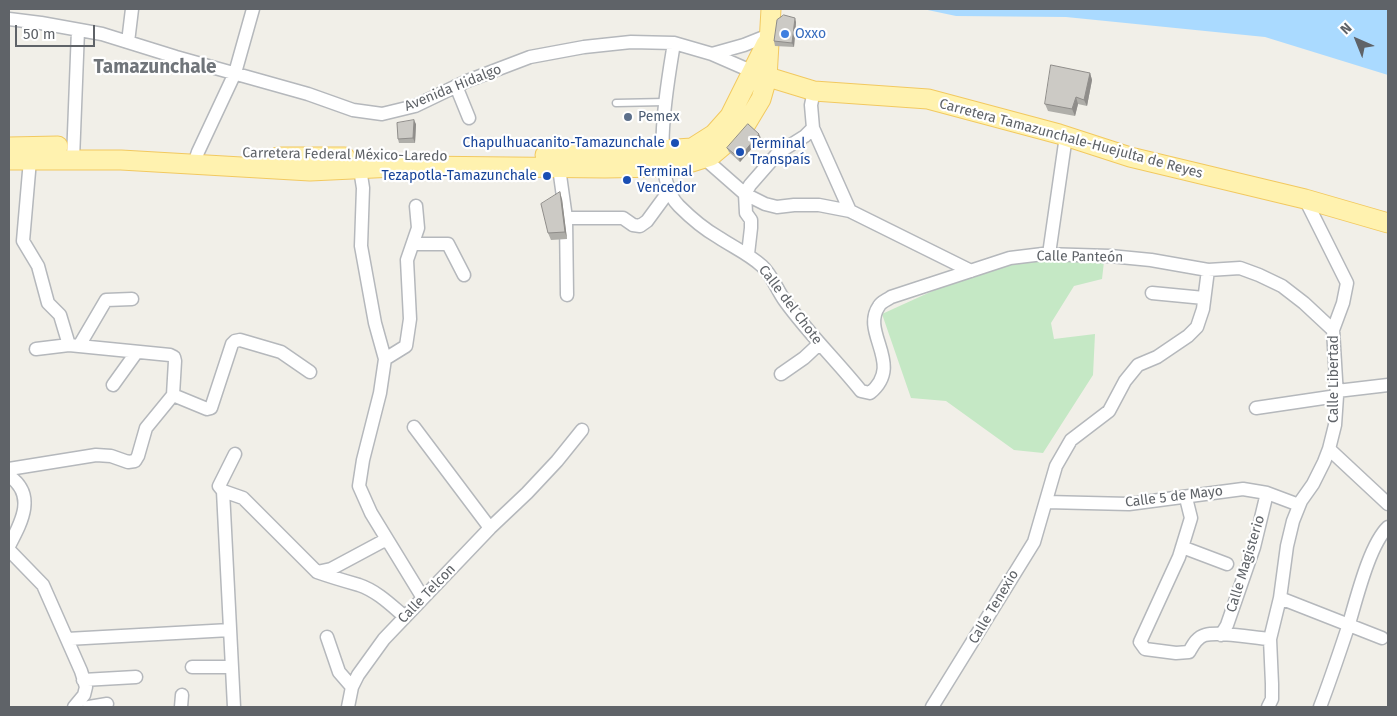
<!DOCTYPE html>
<html>
<head>
<meta charset="utf-8">
<style>
	body { margin:0 }
	#map { position:relative; width:1397px; height:716px; overflow:hidden; background:#f1efe8; font-family:"Fira Sans",sans-serif }
	canvas { display:block }
	.frame { position:absolute; inset:0; border:10px solid #5f6368; pointer-events:none }
	.north { position:absolute; left:1332px; top:15px; width:50px; height:50px; -webkit-text-stroke:4px #fff; paint-order:stroke; rotate:316deg; font-size:14px; font-weight:700; line-height:20px; text-align:center; color:#5f6368 }
	.north::after { content:''; display:block; margin:auto; width:18px; height:22px; background:#5f6368; clip-path:polygon(50% 0,100% 100%,50% 72%,0 100%) }
	.scale { position:absolute; left:15px; top:25px; width:80px; height:22px; box-sizing:border-box; border:2px solid #5f6368; border-top:0; padding-left:6px; font-size:15px; line-height:18px; white-space:nowrap; color:#5f6368; -webkit-text-stroke:4px #fff; paint-order:stroke }
</style>
</head>
<body>
<div id="map">
<canvas width="1397" height="716"></canvas>
<div class="frame"></div>
<div class="north">N</div>
<div class="scale">50 m</div>
</div>
<script>
const ctx = document.querySelector('canvas').getContext('2d');
ctx.lineJoin = 'round';
function paint(path, color) { ctx.fillStyle = color; ctx.fill(path, 'evenodd'); }
function trace(path, color, width, dash) { ctx.strokeStyle = color; ctx.lineWidth = width; ctx.lineCap = dash ? 'butt' : 'round'; ctx.setLineDash(dash || []); ctx.stroke(path); }
function drawText(font, color, halo, rows, align = 'center') {
  ctx.font = font + ' "Fira Sans",sans-serif'; ctx.lineWidth = 4.5; ctx.setLineDash([]); ctx.textBaseline = 'middle'; ctx.strokeStyle = halo; ctx.fillStyle = color; for (const [text, x, y, turn = 0] of rows) {
    ctx.save(); ctx.translate(x, y); ctx.rotate((+turn || 0) * Math.PI / 180); ctx.textAlign = isNaN(turn) ? turn : align; if (halo) ctx.strokeText(text, 0, 0); ctx.fillText(text, 0, 0); ctx.restore();
  }
}
const green = new Path2D(`
	M1105,253L1102,279L1074,286L1051,323L1054,339L1095,334L1093,375L1043,453L1014,450L946,401L911,398L882,314L994,263Z`);
const water = new Path2D(`
	M923,9H1388V75L1265,37L1066,17L956,16Z`);
const lane = new Path2D(`
	M616,103L665,102`);
const street = new Path2D(`
	M9,19L41,23L102,34L176,57L308,94L353,110L382,114L415,106L467,81L530,57L584,47L631,42L674,43L712,54L751,71
	M128,42L132,9
	M674,43C668,81 649,177 679,206C690,217 704,229 718,237C733,247 749,254 762,266C772,275 777,290 785,301C808,333 836,360 861,391L870,393C905,364 860,333 879,306C881,302 887,300 891,297L1010,258L1043,254L1110,256L1151,260L1208,270L1240,268L1259,275L1282,286L1304,303L1333,330
	M712,54L744,45L769,35
	M456,86L469,118
	M814,91L811,105L813,128L850,211L971,271
	M704,158L745,194L765,204L777,207L794,205H819L850,211
	M73,159L78,30
	M30,160L23,241L38,266L48,303L60,315L69,345
	M194,164L198,152L235,73L253,9
	M559,168L566,218L567,295
	M360,169L363,188L361,246L375,323L385,359L380,393L363,460L359,486L371,513L423,598
	M566,218H623L633,225L640,226L647,221L669,191
	M413,244H448L464,275
	M748,254L751,228V220L746,213L745,194L750,185L778,153L805,136L813,128
	M1049,254L1066,136
	M1152,293L1204,298
	M79,346L106,300L132,299
	M36,349L69,345L170,355L174,357L175,361L173,395
	M385,359L406,346L410,319L407,260L418,228L416,206
	M781,374L804,358L819,344
	M113,385L136,353
	M1337,391L1388,385
	M173,395L207,409L211,408L232,344L235,341L240,340L281,352L310,372
	M1256,408L1337,396
	M414,427L490,528
	M1329,449L1388,504
	M9,469L96,455L111,456L128,462L135,461L138,456L146,428L173,395
	M9,476C37,495 21,523 9,546
	M223,491L243,498L317,572L331,569L387,539
	M1186,498L1191,518L1179,557L1140,642L1145,649L1176,653L1189,652C1193,645 1197,637 1205,635C1220,631 1254,638 1270,639
	M1046,502L1129,504L1243,489L1267,493L1299,505
	M1182,547L1227,564
	M9,550L43,585L81,671L86,687L84,695L74,707
	M317,572C331,577 345,581 359,585C377,591 391,605 405,617
	M1280,598L1382,638
	M1221,635L1227,625L1254,547L1267,493
	M327,637L339,672L352,687
	M67,639L230,630
	M192,667H232
	M83,680L136,677
	M89,707L107,704
	M181,707L182,695
	M234,707L223,491L219,486L235,454
	M348,707L352,687L358,675L384,639L490,528L527,493L557,461L582,430
	M932,707L1034,542L1056,466L1071,440L1109,411L1125,381L1138,365L1157,357L1188,336L1197,327L1203,309L1208,270
	M1268,707L1272,699V684L1270,639L1280,598L1287,546L1293,521L1301,501L1313,484L1324,462L1329,449L1335,425L1337,396L1333,330L1343,303L1347,283L1305,199
	M1320,707C1330,681 1339,654 1348,627C1356,601 1369,545 1388,527`);
const primary = new Path2D(`
	M755,73L814,91L928,99L1059,134L1130,157L1305,199L1388,223
	M9,147L58,146
	M545,155H586L692,148L714,134L730,116L766,44
	M278,157H345
	M9,160H121L310,171L416,166L605,168L663,167L692,162L711,156L730,140L746,124L761,99L767,78L771,9`);
const wall = new Path2D(`
	M796,22L794,47L775,46L774,41Z
	M1090,73L1092,80L1087,106L1078,104L1075,116L1048,111L1045,104Z
	M416,124L415,143H399L398,139Z
	M761,138L740,162L729,152L727,148Z
	M562,199L567,239L551,240L548,233Z`);
const shadedWall = new Path2D(`
	M795,18L796,22L794,47L792,43Z
	M1090,73L1092,80L1087,106L1084,100Z
	M1076,97L1078,104L1075,116L1072,109Z
	M414,120L416,124L415,143L413,138Z
	M759,134L761,138L740,162L739,158Z
	M560,192L562,199L567,239L565,232Z`);
const building = new Path2D(`
	M784,15L795,18L792,43L774,41L777,20Z
	M1051,65L1090,73L1084,100L1076,97L1072,109L1045,104Z
	M414,120L413,138L398,139L397,123Z
	M748,124L759,134L739,158L727,148Z
	M560,192L565,232L548,233L541,204Z`);
const markers = [
	[785,34,5,"#3f7fe0"],
	[628,117,5,"#5c6f8a"],
	[675,143,5,"#1a4fb4"],
	[740,152,5,"#1a4fb4"],
	[547,176,5,"#1a4fb4"],
	[627,180,5,"#1a4fb4"]
];
const shopNames = [
	["Oxxo",795,34]
];
const streetNames = [
	["Avenida Hidalgo",453,88,-22],
	["Carretera Tamazunchale-Huejulta de Reyes",1071,139,15],
	["Carretera Federal México-Laredo",345,155,1],
	["Calle Panteón",1080,257,1],
	["Calle del Chote",790,305,53],
	["Calle Libertad",1334,379,-90],
	["Calle 5 de Mayo",1174,497,-7],
	["Calle Magisterio",1246,564,-73],
	["Calle Telcon",427,594,-46],
	["Calle Tenexio",994,607,-59]
];
const serviceNames = [
	["Pemex",638,117]
];
const transitNames = [
	["Chapulhuacanito-Tamazunchale",665,143],
	["Terminal",750,144,"left"],
	["Transpaís",750,160,"left"],
	["Terminal",637,172,"left"],
	["Vencedor",637,188,"left"],
	["Tezapotla-Tamazunchale",537,176]
];
const districtNames = [
	["Tamazunchale",155,68]
];
paint(green, '#c5e8c5');
paint(water, '#aadaff');
trace(lane, '#b5b8bc', 9);
trace(street, '#b5b8bc', 15);
trace(primary, '#f2c960', 21);
trace(lane, '#fff', 6);
trace(street, '#fff', 12);
trace(primary, '#fff2af', 19);
paint(wall, '#afaea9');
paint(shadedWall, '#8f8d8a');
paint(building, '#cccac5');
trace(building, '#8f8d8a', 1);
for (const [x, y, r, color] of markers) { const dot = new Path2D(); dot.arc(x, y, r, 0, 2 * Math.PI); ctx.fillStyle = color; ctx.fill(dot); trace(dot, '#fff', 2); }
drawText('14px', '#366cbe', '#fff', shopNames, 'left');
drawText('14px', '#5f6368', '#fff', streetNames);
drawText('14px', '#4e5e75', '#fff', serviceNames, 'left');
drawText('14px', '#164399', '#fff', transitNames, 'right');
drawText('bold 19px', '#70757a', '#fff', districtNames);
</script>
</body>
</html>
